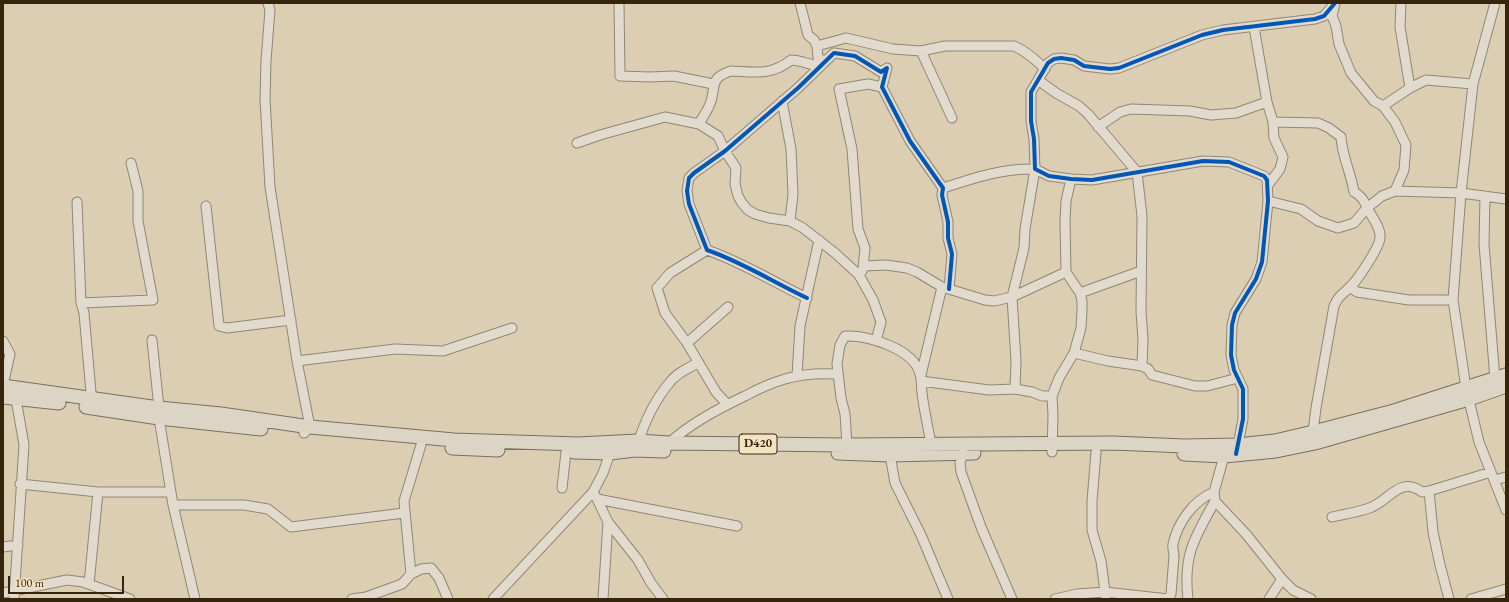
<!DOCTYPE html>
<html>
<head>
<meta charset="utf-8">
<style>
	body { margin:0 }
	#map { position:relative; width:1509px; height:602px; overflow:hidden; background:#dbceb3; font-family:"EB Garamond",serif }
	canvas { display:block }
	.frame { position:absolute; inset:0; border:4px solid #36240c; pointer-events:none }
	.scale { position:absolute; left:8px; top:576px; width:116px; height:18px; box-sizing:border-box; border:2px solid #36240c; border-top:0; padding-left:5px; font-size:12px; line-height:14px; white-space:nowrap; color:#36240c; -webkit-text-stroke:3px #f2e3c3; paint-order:stroke }
</style>
</head>
<body>
<div id="map">
<canvas width="1509" height="602"></canvas>
<div class="frame"></div>
<div class="scale">100 m</div>
</div>
<script>
const ctx = document.querySelector('canvas').getContext('2d');
ctx.lineJoin = 'round';
function trace(path, color, width, dash) { ctx.strokeStyle = color; ctx.lineWidth = width; ctx.lineCap = dash ? 'butt' : 'round'; ctx.setLineDash(dash || []); ctx.stroke(path); }
function drawText(font, color, halo, rows, align = 'center') {
  ctx.font = font + ' "EB Garamond",serif'; ctx.lineWidth = 4; ctx.setLineDash([]); ctx.textBaseline = 'middle'; ctx.strokeStyle = halo; ctx.fillStyle = color; for (const [text, x, y, turn = 0] of rows) {
    ctx.save(); ctx.translate(x, y); ctx.rotate((+turn || 0) * Math.PI / 180); ctx.textAlign = isNaN(turn) ? turn : align; if (halo) ctx.strokeText(text, 0, 0); ctx.fillText(text, 0, 0); ctx.restore();
  }
}
const minor = new Path2D(`
	M268,3L270,10L266,61L265,99L270,187L297,361L310,427L304,433
	M619,3L620,76L650,77L674,76L713,84
	M800,3L808,35L814,40L817,46L818,58L820,60H825
	M1401,3L1400,27L1410,88
	M1495,3L1473,84L1461,193L1453,300L1466,388L1479,442L1506,510
	M1254,27L1267,102L1273,122L1274,138L1283,157L1280,169L1268,185
	M817,46L846,38L893,49L921,51L945,46H1014C1026,51 1035,59 1045,69
	M921,51L952,118
	M820,66C809,65 801,60 791,60C771,76 755,72 731,71C710,78 716,84 711,101C709,109 703,116 699,124L718,136L725,151L736,168L735,184L738,196L742,203L748,210L755,214L769,218L790,221L803,228L835,253L859,275L873,300L881,322L876,341
	M1038,80L1056,93L1079,106L1088,114L1137,172L1142,216L1141,312L1143,339L1142,366L1148,369L1152,375L1195,386H1207L1238,378
	M782,101L791,149L793,194L790,221
	M1383,106L1410,88L1426,80L1473,84
	M1273,122L1318,123L1329,128L1341,137C1342,156 1351,173 1354,192C1363,196 1365,204 1370,213C1374,220 1381,229 1380,238C1379,248 1357,281 1350,287C1342,295 1339,295 1334,306L1316,408L1313,432L1314,437
	M1098,127L1120,112L1131,109L1190,111L1211,115L1236,113L1267,102
	M577,143L600,135L665,117L699,124
	M943,188C974,178 1003,168 1035,169L1025,229L1024,248L1012,297L1016,361L1015,389
	M1395,191L1461,193L1506,199
	M1485,196L1484,244L1495,379
	M1268,201L1301,209L1318,221L1338,228L1354,223L1367,208L1382,196L1395,191L1404,170L1406,145L1395,122L1383,106L1374,101L1351,73L1339,44L1336,26L1332,16L1335,4
	M77,202L81,303L84,313L92,404
	M206,206L219,326L227,328L291,320
	M707,250L670,273L657,288L665,313L687,343L716,392L727,404
	M864,266L886,265L907,268L917,272L942,287L985,300L994,301L1012,297L1066,272
	M859,275L863,269L865,248L858,229L852,149L839,89L868,84L882,87
	M1350,287L1357,292L1409,300H1453
	M1080,293L1141,271
	M807,298C773,282 742,262 707,250L689,204L687,191L689,178L694,173L725,151L798,88L834,53L855,56L881,72L887,68L882,87L910,141L943,188L942,195L948,222V238L952,254L949,289
	M81,303L153,300L138,221V191L131,163
	M152,340L159,408
	M3,341L10,354L3,385
	M687,343L728,307
	M1074,353L1108,361L1142,366
	M297,361L395,349L443,351L512,328
	M921,375L942,287
	M797,376L800,326L819,240
	M921,381L989,390L1015,389L1032,392L1042,396H1052
	M159,418L173,505L195,599
	M667,445C689,424 718,409 745,396C758,389 771,383 785,379C802,374 819,373 837,374
	M847,445L845,414L841,398L837,364L840,345L845,336C868,335 914,349 920,374C922,380 921,387 922,393C924,410 928,427 931,444
	M637,446C644,423 654,401 670,382C677,373 688,368 698,363
	M1237,450L1243,419V389L1234,370L1231,355L1232,325L1235,313L1256,279L1262,262L1268,201L1267,180L1264,176L1229,162L1203,161L1092,180L1071,179L1049,176L1035,169L1034,139L1031,121V92L1048,63L1054,59L1061,58L1074,60L1084,66L1110,69L1119,68L1202,35L1223,30L1315,19L1324,16L1335,3
	M1052,452L1053,416L1052,396L1059,378L1074,353L1081,328L1082,310V301L1080,293L1066,272L1065,221L1066,201L1071,179
	M1096,452L1092,501V530L1101,561L1106,599
	M963,453L960,463L961,472L981,527L1012,599
	M890,455L895,483L921,535L948,599
	M1224,456L1214,492L1215,501L1246,534L1282,579L1293,590L1311,599
	M1495,480L1506,477
	M20,484L98,492H171
	M562,488L566,452
	M1429,491L1491,472
	M593,492L597,499L737,526
	M597,499L608,522L603,599
	M173,505H244L268,509L291,527L404,513
	M1332,517C1345,514 1360,512 1372,507C1390,499 1401,476 1422,492L1429,491L1433,532L1440,565L1449,599
	M608,522L638,560L651,583L663,599
	M3,547L18,545
	M411,574L404,501L421,445
	M89,584L98,492
	M3,593L67,580L83,582L130,599
	M14,599L24,445L16,399
	M352,599L366,597L402,584L411,574L421,569L431,568L439,578L448,599
	M493,599L593,492L603,473L610,453
	M1055,599L1077,594L1105,592L1168,599L1171,594C1172,581 1173,569 1174,556C1174,552 1172,548 1173,544C1178,522 1193,501 1214,492
	M1188,599C1183,555 1194,539 1215,501
	M1269,599L1282,579
	M1471,599L1506,589`);
const highway = new Path2D(`
	M3,386L159,408L221,414L310,427L454,440L578,444L638,441L669,443L847,445L1113,443L1184,446L1238,445L1275,441L1313,432L1394,411L1506,375
	M3,397L59,403
	M86,407L159,418L261,429
	M452,448L498,450
	M574,452L610,453L635,450L664,451
	M838,453L890,455L974,453
	M1184,454L1224,456L1276,451L1315,443L1469,399L1506,386`);
const cycleway = new Path2D(`
	M807,298C773,282 742,262 707,250L689,204L687,191L689,178L694,173L725,151L798,88L834,53L855,56L881,72L887,68L882,87L910,141L943,188L942,195L948,222V238L952,254L949,289
	M1236,454L1243,419V389L1234,370L1231,355L1232,325L1235,313L1256,279L1262,262L1268,201L1267,180L1264,176L1229,162L1203,161L1092,180L1071,179L1049,176L1035,169L1034,139L1031,121V92L1048,63L1054,59L1061,58L1074,60L1084,66L1110,69L1119,68L1202,35L1223,30L1315,19L1324,16L1335,3`);
const shields = [
	[758,444,38]
];
const shieldNames = [
	["D420",758,444]
];
trace(minor, '#908675', 11);
trace(highway, '#796f5f', 15);
trace(minor, '#e2dbcd', 9);
trace(highway, '#dcd5c6', 13);
trace(cycleway, '#0057b8', 4);
for (const [x, y, w] of shields) { const box = new Path2D(); box.roundRect(x - w / 2, y - 10, w, 20, 3); ctx.fillStyle = '#f2e3c3'; ctx.fill(box); trace(box, '#36240c', 1); }
drawText('bold 12px', '#36240c', null, shieldNames);
</script>
</body>
</html>
